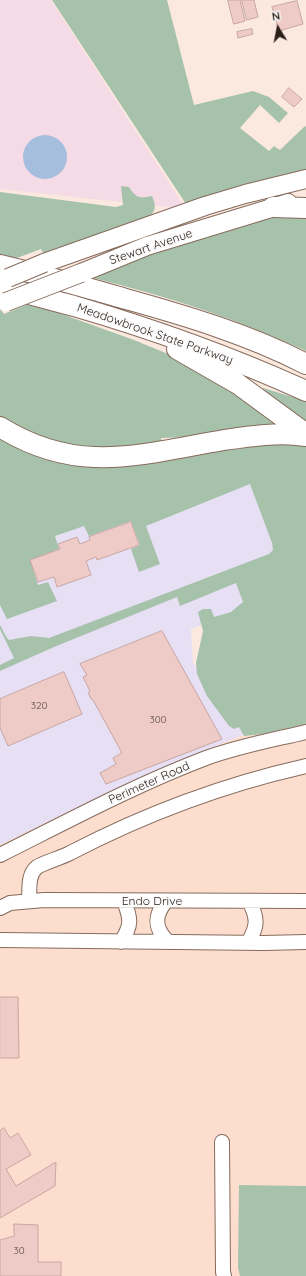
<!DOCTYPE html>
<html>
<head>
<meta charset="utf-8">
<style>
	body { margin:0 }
	#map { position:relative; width:306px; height:1276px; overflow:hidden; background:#fbe9df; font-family:Quicksand,sans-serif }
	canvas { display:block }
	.north { position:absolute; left:258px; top:8px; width:40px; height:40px; -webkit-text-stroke:3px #fafafa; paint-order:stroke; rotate:350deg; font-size:11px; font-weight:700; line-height:16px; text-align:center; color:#2a1f19 }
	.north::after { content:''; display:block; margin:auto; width:14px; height:18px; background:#2a1f19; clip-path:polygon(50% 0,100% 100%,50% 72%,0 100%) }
</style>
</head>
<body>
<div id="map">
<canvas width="306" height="1276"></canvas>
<div class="north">N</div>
</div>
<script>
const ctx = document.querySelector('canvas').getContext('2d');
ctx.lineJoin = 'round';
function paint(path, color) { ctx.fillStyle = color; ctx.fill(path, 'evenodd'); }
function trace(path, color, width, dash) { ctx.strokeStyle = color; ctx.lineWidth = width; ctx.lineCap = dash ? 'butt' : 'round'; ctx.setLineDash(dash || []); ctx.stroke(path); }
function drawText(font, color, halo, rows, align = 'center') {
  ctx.font = font + ' Quicksand,sans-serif'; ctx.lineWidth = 3.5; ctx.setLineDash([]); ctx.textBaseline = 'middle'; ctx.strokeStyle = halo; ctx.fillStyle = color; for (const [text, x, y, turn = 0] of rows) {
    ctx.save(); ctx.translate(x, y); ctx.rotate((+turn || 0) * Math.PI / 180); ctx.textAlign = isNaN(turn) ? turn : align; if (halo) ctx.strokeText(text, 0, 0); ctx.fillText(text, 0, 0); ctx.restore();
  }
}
const commercial = new Path2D(`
	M0,459L306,474L295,588L191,629L193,663L251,732L141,777L0,845Z`);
const industrial = new Path2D(`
	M0,0H51L186,209L0,189Z`);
const built = new Path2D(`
	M306,719V1276H0V845L141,777L251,732Z`);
const green = new Path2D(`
	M52,0H167L194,105L253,91L269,97L288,113L279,123L260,105L240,128L269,151L274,146L280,150L305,126L306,127V170L186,204Z
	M121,186L129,187C136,198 140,199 152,196C155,204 157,209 150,216L43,253L41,249L17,258L0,255V192L116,207L123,205Z
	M306,215V351C238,319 166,296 93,278L116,269L115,266L261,219Z
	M31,303L134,340L190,363L239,396L277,425L195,437L161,438L162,442L104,451L54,444L4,420L0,417V309L4,314Z
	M263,388L306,401V424L261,391Z
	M0,432L29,449L225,445L297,441L306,447V724L263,734L244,736L239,727L234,729L229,726L207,696L197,674L196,663L203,631L198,612L203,609H211L214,617L231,612L243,602L236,583L180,606L177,597L54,647L0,671V665L14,658L0,629V625L7,638L9,640L31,636L49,638L269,554L273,550L272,543L250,484L146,526L160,564L139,572L131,549L140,545L131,521L89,536L84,526L55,536L59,549L30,560L38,585L48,582L57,601L7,619L0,605Z
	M239,1185L306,1186V1276H240L238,1268Z`);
const water = new Path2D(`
	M23 157a22 22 0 1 1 44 0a22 22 0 1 1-44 0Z`);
const building = new Path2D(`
	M228,0H240L245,21L234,24Z
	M242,0H254L258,17L247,20Z
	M297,1L303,24L279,31L272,7Z
	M252,29L253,34L238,38L237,32Z
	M289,88L302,99L294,107L282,97Z
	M131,522L139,545L97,560L96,557L86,561L91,575L57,587L54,577L38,582L30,560L60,549L58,544L77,537L80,544L90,540L89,537Z
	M162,631L222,739L106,784L100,773L116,764L113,758L122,753L93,700H92L88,693L90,691L83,677L87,675L80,664Z
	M64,672L82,714L8,746L0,728V699Z
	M0,997H18L19,1058H0Z
	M4,1128L10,1138L18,1133L31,1155L6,1169L16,1186L56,1162L55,1186L0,1218V1131Z
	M14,1224L38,1225V1262H61V1276H0V1240L14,1236Z`);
const minor = new Path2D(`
	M0,855C68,821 135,785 206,758C239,746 272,740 306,732
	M29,901C30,891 27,875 37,867C45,862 61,858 70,853C143,815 226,784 306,766
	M166,901C154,916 154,928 168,942
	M0,908L10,903L44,900L306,901
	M0,940L263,943L306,942
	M121,942C132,925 131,919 124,901
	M248,943C258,926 258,918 249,901
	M222,1142L223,1272L224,1276`);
const major = new Path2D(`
	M44,263L205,206L245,194L306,179
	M81,273L147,246L288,203`);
const highway = new Path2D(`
	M273,207L306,208
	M0,265C43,275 84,287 126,299C187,316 250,335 306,364
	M0,287C25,292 49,300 74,306C153,329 231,357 306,391
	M177,349L238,384L306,434
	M0,427C79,476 140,454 224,440C251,436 279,432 306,436`);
const majorBridge = new Path2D(`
	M8,278L44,263
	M6,302L81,273`);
const numberNames = [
	["320",39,706],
	["300",158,720],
	["30",19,1251]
];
const streetNames = [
	["Stewart Avenue",151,247,-19],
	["Meadowbrook State Parkway",155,334,19],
	["Perimeter Road",149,783,-24],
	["Endo Drive",152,901]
];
paint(commercial, '#e7dff4');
paint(industrial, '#f4dbe5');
paint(built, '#fddece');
paint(green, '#a6c2ab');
paint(water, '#a6bedd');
paint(building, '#efcbc7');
trace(building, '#c8a6a2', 1);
trace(minor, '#866b5c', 16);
trace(major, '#866b5c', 20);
trace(highway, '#866b5c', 22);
trace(minor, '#fff', 14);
trace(major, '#fff', 18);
trace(highway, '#fff', 20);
trace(majorBridge, '#866b5c', 20, []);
trace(majorBridge, '#fff', 18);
drawText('10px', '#5b4a44', null, numberNames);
drawText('12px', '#2a1f19', '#fafafa', streetNames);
</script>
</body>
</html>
